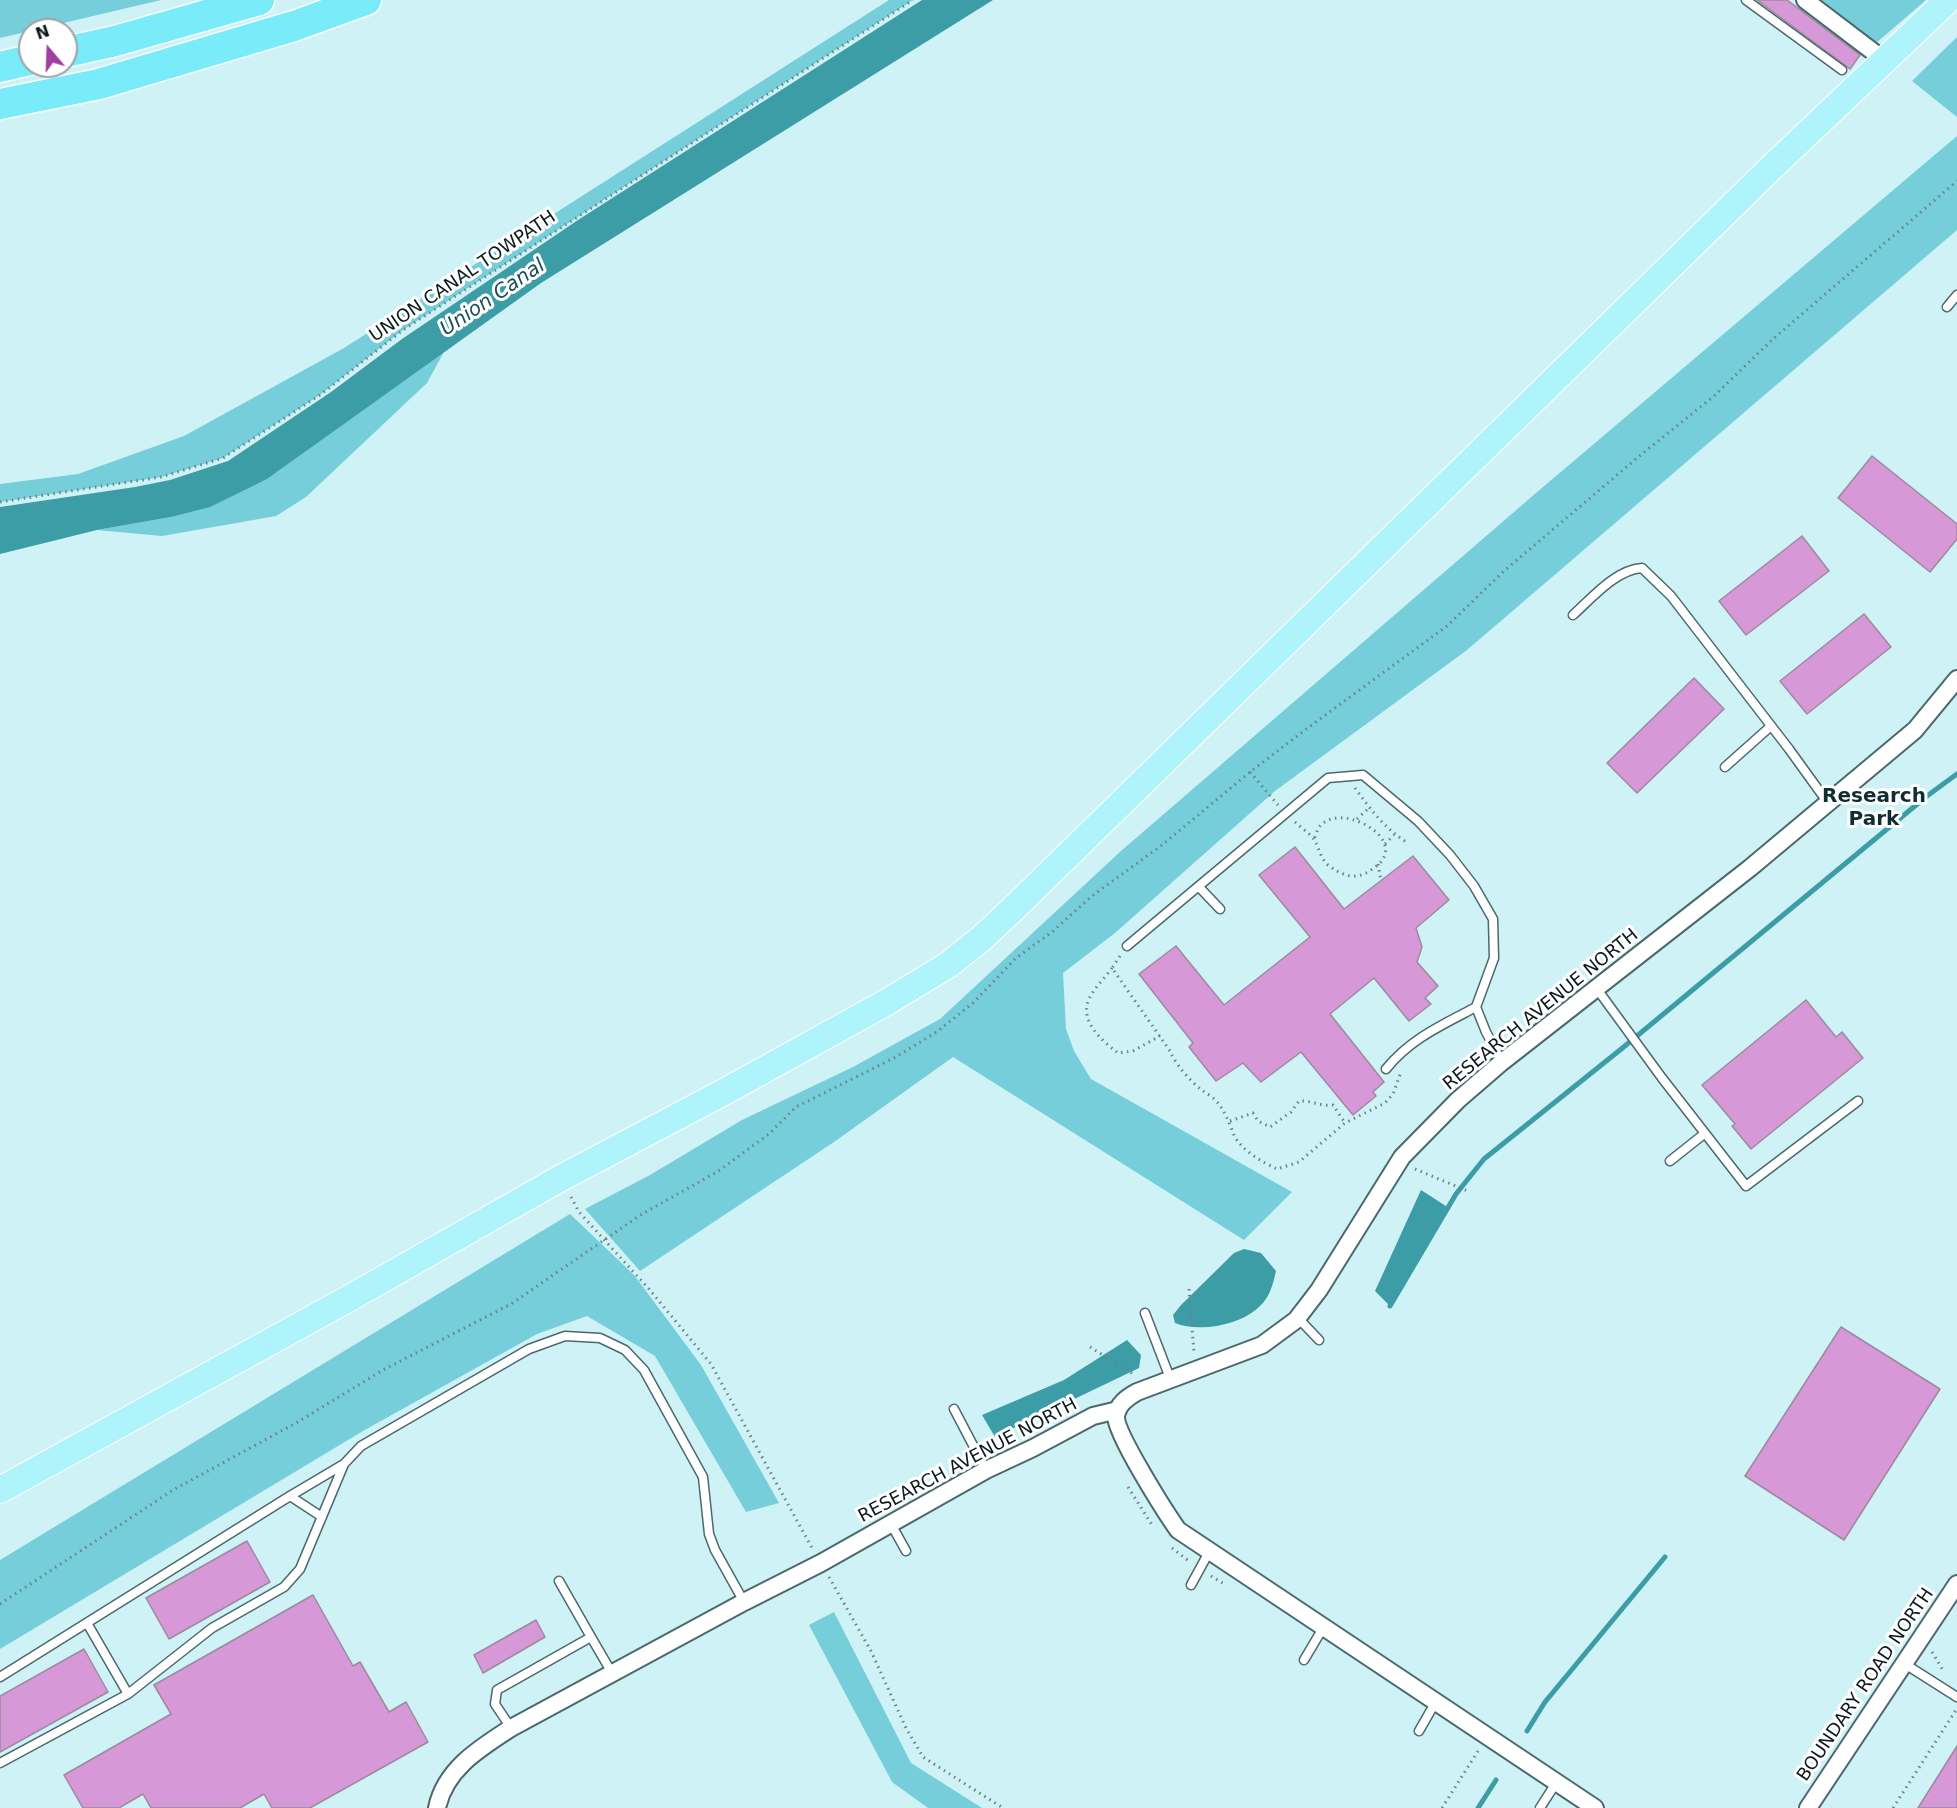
<!DOCTYPE html>
<html>
<head>
<meta charset="utf-8">
<style>
	body { margin:0 }
	#map { position:relative; width:1957px; height:1808px; overflow:hidden; background:#cff2f6; font-family:"DejaVu Sans",sans-serif }
	canvas { display:block }
	.north { position:absolute; left:18px; top:18px; width:60px; height:60px; box-sizing:border-box; background:#fff; border:2px solid #9ea3a4; border-radius:50%; rotate:341deg; font-size:16px; font-weight:700; line-height:24px; text-align:center; color:#0d1a1b }
	.north::after { content:''; display:block; margin:auto; width:21px; height:27px; background:#a03ea4; clip-path:polygon(50% 0,100% 100%,50% 72%,0 100%) }
</style>
</head>
<body>
<div id="map">
<canvas width="1957" height="1808"></canvas>
<div class="north">N</div>
</div>
<script>
const ctx = document.querySelector('canvas').getContext('2d');
ctx.lineJoin = 'round';
function paint(path, color) { ctx.fillStyle = color; ctx.fill(path, 'evenodd'); }
function trace(path, color, width, dash) { ctx.strokeStyle = color; ctx.lineWidth = width; ctx.lineCap = dash ? 'butt' : 'round'; ctx.setLineDash(dash || []); ctx.stroke(path); }
function drawText(font, color, halo, rows, align = 'center') {
  ctx.font = font + ' "DejaVu Sans",sans-serif'; ctx.lineWidth = 6; ctx.setLineDash([]); ctx.textBaseline = 'middle'; ctx.strokeStyle = halo; ctx.fillStyle = color; for (const [text, x, y, turn = 0] of rows) {
    ctx.save(); ctx.translate(x, y); ctx.rotate((+turn || 0) * Math.PI / 180); ctx.textAlign = isNaN(turn) ? turn : align; if (halo) ctx.strokeText(text, 0, 0); ctx.fillText(text, 0, 0); ctx.restore();
  }
}
const green = new Path2D(`
	M0,0H161L0,38Z
	M889,0H913L403,330L320,395L223,458L161,477L0,502V484L78,474L184,436L344,348Z
	M1821,0H1926L1875,44Z
	M1957,37V117L1912,81Z
	M1957,136V230L1467,650L1275,791L1115,933L1063,973L1066,1029L1074,1051L1091,1079L1292,1192L1244,1240L953,1057L834,1142L640,1271L585,1209L650,1175L742,1120L853,1067L940,1019L1121,851L1536,493Z
	M445,350L427,383L306,497L276,516L162,536L97,530L171,517L267,479Z
	M570,1214L634,1275L701,1365L779,1503L746,1512L655,1356L587,1316L537,1334L363,1431L0,1649V1560Z
	M834,1612L911,1763L982,1808H928L892,1782L809,1625Z`);
const water = new Path2D(`
	M922,0H993L541,283L267,479L210,507L171,517L97,530L0,554V507L135,487L170,480L228,461L331,392L402,339L578,220Z
	M1421,1190L1449,1208L1390,1306L1375,1291Z
	M1244,1249L1261,1253L1276,1271C1273,1284 1270,1297 1260,1306C1241,1325 1200,1333 1175,1323L1173,1315L1181,1305L1234,1253Z
	M1127,1340L1141,1355L1139,1368L995,1437L982,1415L1064,1380Z`);
const stream = new Path2D(`
	M1390,1306L1456,1194L1484,1159L1620,1050L1927,796L1957,774
	M1527,1731L1545,1702L1665,1557
	M1478,1808L1496,1780`);
const building = new Path2D(`
	M1757,0H1787L1860,55L1850,69Z
	M1872,456L1957,524V539L1930,572L1838,498Z
	M1802,536L1829,571L1746,635L1719,601Z
	M1864,614L1891,647L1807,714L1780,681Z
	M1694,678L1724,709L1637,793L1607,763Z
	M1295,847L1344,909L1413,856L1449,900L1416,928L1422,947L1417,962L1438,986L1425,998L1431,1004L1409,1021L1374,978L1330,1014L1384,1082L1373,1092L1376,1096L1353,1115L1301,1052L1261,1082L1243,1063L1216,1081L1189,1047L1193,1043L1139,974L1176,946L1224,1005L1310,937L1259,875Z
	M1806,1000L1836,1037L1842,1032L1863,1058L1751,1149L1732,1126L1735,1124L1702,1085Z
	M1841,1327L1940,1389L1844,1540L1745,1476Z
	M247,1541L270,1582L169,1639L146,1598Z
	M313,1595L353,1666L360,1662L389,1712L406,1702L428,1742L310,1808H272L264,1794L240,1808H151L143,1794L119,1808H83L64,1775L171,1714L154,1685Z
	M536,1620L545,1637L483,1673L474,1655Z
	M84,1649L108,1692L0,1752V1696Z
	M1957,1746V1808H1918Z`);
const path = new Path2D(`
	M0,502L161,477L223,458L320,395L403,330L913,0
	M1250,772L1278,805
	M1355,788C1370,809 1385,829 1408,843
	M1357,819L1369,808
	M1295,822C1301,828 1311,834 1315,841C1319,849 1321,859 1328,865C1340,874 1352,880 1366,873C1374,868 1383,863 1385,854C1392,831 1339,804 1320,826C1317,830 1316,835 1314,839
	M1385,844L1394,835
	M1378,864L1381,881
	M1120,956L1112,968L1170,1051C1176,1065 1190,1081 1202,1090C1207,1094 1213,1097 1217,1102C1225,1111 1229,1123 1234,1135C1241,1150 1262,1162 1277,1169L1299,1162L1345,1123L1385,1103L1393,1094L1401,1072
	M1112,968C1105,978 1094,988 1089,999C1079,1021 1102,1041 1118,1053L1133,1051L1160,1036
	M1230,1121L1253,1113L1258,1121L1270,1127L1291,1112L1299,1101C1311,1100 1321,1107 1333,1105L1345,1123
	M1415,1169L1470,1192
	M571,1197L579,1212L649,1289L711,1364L812,1548
	M1189,1289L1194,1353
	M1090,1347L1135,1375
	M1128,1487L1152,1525
	M1172,1548L1190,1562
	M1211,1576L1226,1585
	M829,1577L871,1651L906,1728L923,1757L1003,1808
	M0,1604L173,1490L296,1423L383,1370L511,1304L642,1214L717,1172L769,1134L796,1107L896,1057L938,1031L974,1002L1016,958L1052,932L1092,896L1162,845L1250,772L1313,724L1447,626L1504,571L1637,458L1714,396L1773,339L1957,181
	M1932,1652L1944,1672
	M1442,1808L1478,1751
	M1893,1808L1956,1710`);
const lane = new Path2D(`
	M1746,0L1842,70
	M1947,307L1957,295
	M1573,615C1592,598 1615,570 1642,568L1671,596L1789,749L1828,803
	M1725,767L1771,726
	M1199,887L1220,909
	M1127,946L1328,778L1363,775L1418,821L1450,855L1474,886L1493,919L1494,958L1476,1007L1486,1032L1502,1062
	M1597,989L1662,1078L1746,1186L1858,1101
	M1386,1069C1410,1039 1442,1025 1476,1007
	M1670,1161L1704,1134
	M1145,1313L1170,1378
	M1298,1318L1319,1340
	M954,1409L986,1470
	M290,1496L322,1517
	M891,1524L906,1551
	M559,1581L591,1637
	M1191,1585L1209,1552
	M87,1623L128,1694
	M1304,1660L1323,1628
	M1905,1664L1957,1697
	M0,1677L290,1496L344,1464
	M511,1728L495,1704L497,1690L591,1637L612,1673
	M1419,1731L1435,1703
	M0,1763L128,1694L212,1628L284,1587L300,1569L344,1464L361,1446L529,1349L565,1336L600,1338L625,1350L644,1370L703,1477L709,1534L715,1550L744,1602
	M1540,1808L1556,1783`);
const street = new Path2D(`
	M1805,0L1884,60
	M437,1808C445,1769 480,1748 511,1728L744,1602L821,1563L986,1470L1033,1448L1093,1416L1118,1410
	M1595,1808L1178,1530C1166,1513 1115,1433 1116,1416C1117,1404 1128,1397 1137,1392L1262,1345L1296,1320L1319,1290L1402,1157L1458,1100L1502,1062L1750,868L1915,730L1957,679
	M1808,1808L1957,1584`);
const primary = new Path2D(`
	M0,1490L348,1299L561,1178L724,1092L887,1002L948,965L982,938L1016,906L1770,169L1948,0`);
const highway = new Path2D(`
	M66,52L115,41L259,0
	M0,67L30,60
	M0,104L99,84L294,26L366,0`);
const streetNames = [
	["UNION CANAL TOWPATH",463,277,-34],
	["RESEARCH AVENUE NORTH",1541,1010,-39],
	["RESEARCH AVENUE NORTH",968,1461,-28],
	["BOUNDARY ROAD NORTH",1866,1685,-56]
];
const waterNames = [
	["Union Canal",493,298,-34]
];
const neighbourhoodNames = [
	["Research",1874,797],
	["Park",1874,820]
];
paint(green, '#75ced9');
paint(water, '#3d9da7');
trace(stream, '#3d9da7', 5);
paint(building, '#d698d7');
trace(building, '#9d8a9d', 1.5);
trace(lane, '#4b696d', 11);
trace(street, '#4b696d', 20);
trace(primary, '#fff', 28);
trace(highway, '#fff', 33);
trace(path, '#6b8385', 3, [1.5, 4.5]);
trace(lane, '#fff', 8);
trace(street, '#fff', 16);
trace(primary, '#aff3fb', 26);
trace(highway, '#79ebf9', 30);
drawText('18px', '#0d1a1b', '#fff', streetNames);
drawText('italic 20px', '#184f55', '#fff', waterNames);
drawText('bold 20px', '#102e32', '#fff', neighbourhoodNames);
</script>
</body>
</html>
